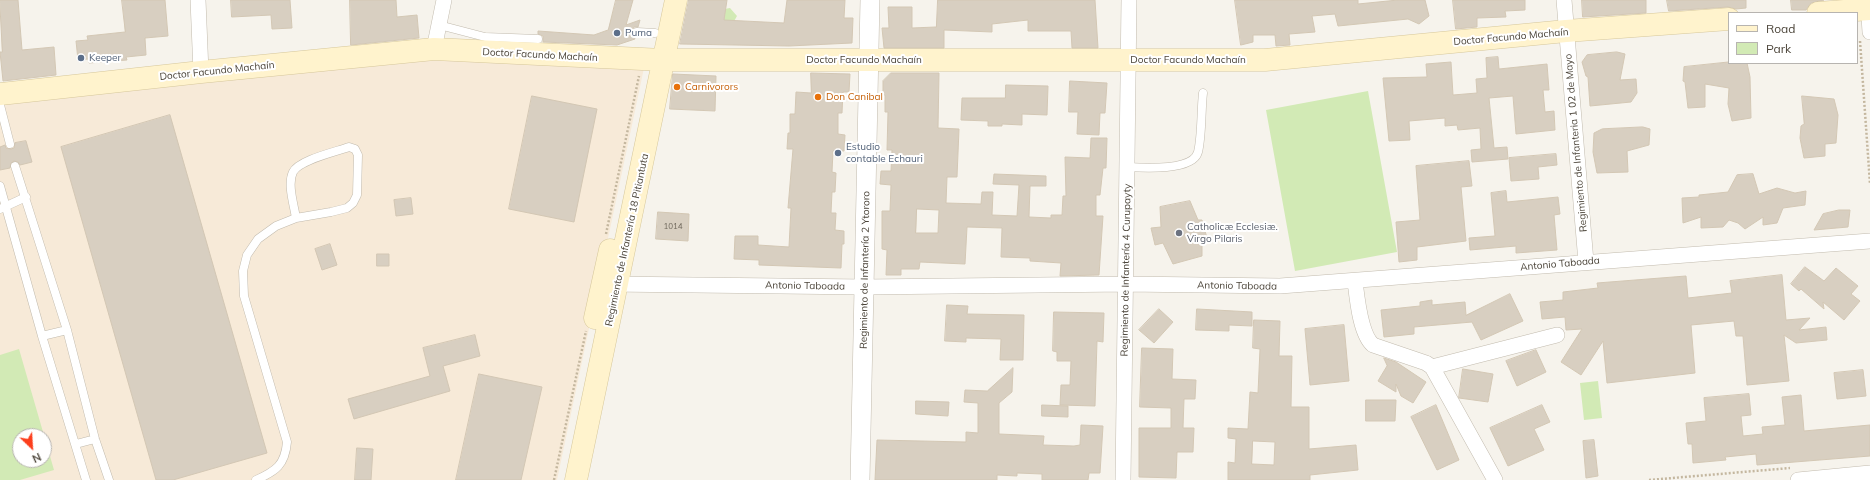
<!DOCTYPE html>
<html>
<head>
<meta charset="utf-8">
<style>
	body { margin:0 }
	#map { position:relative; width:1870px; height:480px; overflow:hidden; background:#f6f3ec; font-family:Mulish,sans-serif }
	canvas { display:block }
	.legend { position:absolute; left:1728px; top:12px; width:130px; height:52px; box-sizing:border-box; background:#fff; border:1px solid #b7b4b0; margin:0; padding:5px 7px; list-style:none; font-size:12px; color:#4b4439 }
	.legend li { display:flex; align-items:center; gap:8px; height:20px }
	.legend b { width:20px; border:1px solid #b7b4b0 }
	.north { position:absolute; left:12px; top:428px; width:40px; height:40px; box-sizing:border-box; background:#fff; border:1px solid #b7b4b0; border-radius:50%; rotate:155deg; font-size:11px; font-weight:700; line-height:16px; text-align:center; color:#4b4439 }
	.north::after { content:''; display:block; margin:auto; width:14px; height:18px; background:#fc3f1d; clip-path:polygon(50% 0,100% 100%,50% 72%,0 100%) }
</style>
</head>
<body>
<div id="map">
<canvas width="1870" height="480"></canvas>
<ul class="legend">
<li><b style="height:5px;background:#fff3cd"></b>Road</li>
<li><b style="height:11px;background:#d2eab5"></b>Park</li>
</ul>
<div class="north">N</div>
</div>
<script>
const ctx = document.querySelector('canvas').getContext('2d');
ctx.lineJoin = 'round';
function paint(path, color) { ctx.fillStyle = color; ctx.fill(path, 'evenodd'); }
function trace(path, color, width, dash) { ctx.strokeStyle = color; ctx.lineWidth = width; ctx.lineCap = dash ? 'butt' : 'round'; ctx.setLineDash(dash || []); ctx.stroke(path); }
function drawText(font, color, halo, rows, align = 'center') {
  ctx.font = font + ' Mulish,sans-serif'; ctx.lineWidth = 4; ctx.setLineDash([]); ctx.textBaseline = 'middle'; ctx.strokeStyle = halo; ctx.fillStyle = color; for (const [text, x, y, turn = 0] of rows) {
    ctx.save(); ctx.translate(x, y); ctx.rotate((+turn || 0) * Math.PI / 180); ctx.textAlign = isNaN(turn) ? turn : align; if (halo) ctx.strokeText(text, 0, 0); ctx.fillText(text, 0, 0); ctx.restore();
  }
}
const commercial = new Path2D(`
	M430,57L644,68L557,480H0V101ZM20,436H44V460H20Z`);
const green = new Path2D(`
	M730,8L737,16L729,30L719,10Z
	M1368,91L1397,252L1295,271L1266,110Z
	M19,349L54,470L20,480H0V355ZM20,436H44V460H20Z
	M1598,381L1602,418L1584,420L1580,383Z`);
const building = new Path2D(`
	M0,0H18L22,50L54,47L56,75L3,81L0,52H2Z
	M122,0H165L168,36L145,38L146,55L126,57L127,60L89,63L88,59L78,60L76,41L88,40L87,36L125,32Z
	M231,0H290L292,28L272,29L271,15L232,17Z
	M350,0H396L397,17L417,15L419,38L351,45Z
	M616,0H633L626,25L640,20L638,27H634L632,31L635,39L617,45L543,42V36L538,34V31L594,35L608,30Z
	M689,0H727L724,20L784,23L787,0H845L844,18H853L852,43L789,46L680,44Z
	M938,0H1095L1098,48H1072L1071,31H1028V20L992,24V32L944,30V48H884L882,28H889L888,7H912V28L936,27Z
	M1235,0H1358V4L1398,0H1425L1429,16L1419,24L1408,19L1338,26L1335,14L1312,16L1315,32L1289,34L1290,45L1276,46L1275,35H1253V42L1241,45Z
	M1453,0H1525V10L1505,11L1506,17L1477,18V27L1456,29Z
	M1582,0H1646V13L1583,17Z
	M1667,0H1746V8L1736,9L1728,7L1669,11Z
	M1791,0H1824L1811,3L1806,10H1792Z
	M1617,52L1625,54L1620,80L1636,79L1637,93L1631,102L1590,106L1588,77L1586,76L1582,62L1587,55Z
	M1498,57L1499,69L1547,64L1549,90H1543L1545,112L1554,111L1555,130L1516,134L1513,96L1489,98L1494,148L1507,147L1508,159L1472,162L1471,150L1481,149L1480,128L1458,130L1457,125L1445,126V118L1409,121L1410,140L1389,141L1383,78L1427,77L1426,64L1451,62L1453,95L1477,93L1476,79L1487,78L1486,58Z
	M1729,62L1747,63L1750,77L1751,118L1732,121L1728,104L1729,88L1705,84V107L1688,108L1685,82L1683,81L1684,67Z
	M811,73L850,74L849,92H843L842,113H838V134L845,135L844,151H833L832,172L836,173L835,192H832L831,213H836L835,230L844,231V244H842L841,268L759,265V260L734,259L735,236H758V245L789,247L791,208H788L793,149H787L788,133H790V114H795L796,92L811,93Z
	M891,73H939L938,128L959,129L957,177H947L946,203L981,204L982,192H993L992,215L1017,216L1019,185L993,184L994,174L1046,176V186H1030L1029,217L1051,218V215H1062L1063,196H1066L1065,157L1090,158L1091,138H1107L1106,168H1103L1100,195H1096V216H1103L1099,275L1060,276L1061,263L1030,261V258L1001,257L1002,228L967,227L965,264L920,262L919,269H901V275H886L887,250L882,249V211H890L891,185L880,184L881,171H891L892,150H887L888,112H885V95H883V81ZM917,209L939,210L938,233H916Z
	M673,74L716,76L715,111L670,109Z
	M1070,81L1107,83L1105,113H1100L1099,135L1077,134L1078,112H1069Z
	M1006,85L1048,86L1047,115L1022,114V125L1002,124V126H988V121L961,120L962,98H1005Z
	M532,96L597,109L574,222L509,209Z
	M1802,96L1834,99L1838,115L1836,143L1825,144V156L1804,158L1800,138L1801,126L1804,124Z
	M170,115L267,453L173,480H156L61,147Z
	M1643,127L1650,129L1649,145L1627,151L1628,172L1597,173L1593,152L1594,133L1602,129Z
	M26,141L32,162L20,165L18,162L14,161L11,163L10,168L0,170V147L5,145L6,148L11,149L14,148L15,143Z
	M1556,154L1557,165L1538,167L1539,179L1511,181L1509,158Z
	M1469,161L1472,186L1461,187L1466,241L1417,247V260L1399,262L1396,222L1420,220L1416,166Z
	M1753,174L1759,194L1777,188L1795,193L1806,191L1805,205L1783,208L1777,223L1763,225V217L1745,229L1738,223L1729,220L1723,227L1701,228V217L1683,223L1682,198L1699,197V195L1728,192L1737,175Z
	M1506,191L1507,202L1558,197L1560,214L1554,215L1557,250L1516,253V246L1470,250L1469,238L1495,236L1491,193Z
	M411,198L413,214L396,216L394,200Z
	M1190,201L1198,220H1202L1207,238L1202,240V256L1173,264L1163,243L1155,245L1151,228L1161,227L1160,207Z
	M1839,210H1850L1848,227L1814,230L1823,214Z
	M658,212L689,214L688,241L656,239Z
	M330,244L337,265L322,270L315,249Z
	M377,254H389V266H377Z
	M1805,267L1824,281L1836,268L1858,286L1851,294L1860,301L1844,320L1823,302L1824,309L1801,289L1799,291L1791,284Z
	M1782,275L1786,320L1810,318L1799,330L1826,327L1827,340L1796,343L1784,335L1789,381L1747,385L1743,336H1736L1734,321L1691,325L1695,373L1607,383L1603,341L1581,375L1561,362L1582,329L1566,330L1565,317L1542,319L1540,302L1563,300V292L1598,288L1597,283L1686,276L1688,298L1732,293L1730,281Z
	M1510,294L1523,321L1481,340L1472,322L1414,327V334L1384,337L1381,310L1420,306V302L1432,300V305L1465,302L1466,315Z
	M947,305L968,306L967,314L1024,315L1023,360H1000L1001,339L966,338V342L945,341Z
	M1159,309L1173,322L1154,343L1139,330Z
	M1197,309L1252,312V326L1229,325V331L1196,330Z
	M1054,312L1104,313L1103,342L1097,341L1095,406L1060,405L1061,385H1070L1071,361H1057V352L1053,351Z
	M1254,320L1280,321L1279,356H1292L1291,407H1309V449L1356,445L1358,470L1310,475V480H1228V462L1235,463L1236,439L1228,438V428L1248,429L1250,392L1258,393L1260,349L1253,348ZM1253,441L1275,442L1274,465L1252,464Z
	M1344,325L1349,381L1310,385L1305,329Z
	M475,335L480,356L443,366L450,391L354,419L348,399L430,376L423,348Z
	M1142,348L1173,349L1172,379L1196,380L1195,399H1184L1183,428H1194L1193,452H1177L1176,478L1139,477V428H1171V408L1140,407Z
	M1536,350L1546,372L1517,386L1506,361Z
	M1384,358L1396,362L1426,382L1413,403L1401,396L1396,384V392L1378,381L1387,366Z
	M1013,368L1012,392L999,403V434L1044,436L1043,445L1074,446L1080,445L1081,425L1103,426L1100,473H1089L1088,480H1042V474L1017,473V476L997,475V480H875L877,440L966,442V432L978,433V403L964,402L965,390L987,391Z
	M1463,369L1493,374L1488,402L1459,398Z
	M1863,370L1866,396L1837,399L1834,373Z
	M479,374L542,387L521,480H456Z
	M1749,394L1751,415L1741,416L1743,436L1763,434L1762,427L1785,425L1782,397L1801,395L1804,431L1870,425V456L1757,465L1756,454L1725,457L1726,460L1693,463L1692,444H1688L1686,423L1706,421L1704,398Z
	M1366,400H1396L1395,421H1366Z
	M916,401L949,402L948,416L916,414Z
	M1042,405L1068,406V417L1042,416Z
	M1436,405L1459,460L1437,470L1411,417Z
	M1542,405L1550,422L1534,429L1544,450L1508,466L1490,428Z
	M1594,440L1598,476L1586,478L1583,441Z
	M357,448L373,449L371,480H355Z`);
const path = new Path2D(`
	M1860,41L1870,184
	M606,234L639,76
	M554,480L586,331
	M1649,480L1790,468`);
const service = new Path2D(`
	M439,25L485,37L538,39
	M637,32L655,33
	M0,105L10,144
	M15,166L67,330L95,439L109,480
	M1127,167C1143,168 1193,171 1198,152C1202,136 1201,110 1203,93
	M0,186L42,336L86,480
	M0,209L26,197
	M42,336L67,330
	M76,444L95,439
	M256,480C276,471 285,465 287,442L244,296L243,271L247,255L258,239L276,226L296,218L331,212L347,208L353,203L357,195L358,155L355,149L349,147C335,152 299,160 293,172C287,184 294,205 296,218`);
const minor = new Path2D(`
	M198,0L201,72
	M1564,0L1586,262
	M1868,1L1870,32
	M434,49L444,0
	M1355,281C1357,297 1360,334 1373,345L1426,363L1432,367L1495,480
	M609,284L865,287L1126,284L1280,286L1870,241
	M1432,367L1557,335
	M1123,480L1129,0
	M1798,480L1870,473`);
const tertiary = new Path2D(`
	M860,480L870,0`);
const secondary = new Path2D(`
	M1818,13L1870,9
	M0,94L201,72L434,49L663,60H1265L1566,31L1729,19
	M595,318L610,250
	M576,480L676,0`);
const markers = [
	[617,33,4,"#5c6f8a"],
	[81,58,4,"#5c6f8a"],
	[677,87,4,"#e8710a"],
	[818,97,4,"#e8710a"],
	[838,153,4,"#5c6f8a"],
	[1179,233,4,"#6b7280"]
];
const numberNames = [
	["1014",673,227]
];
const serviceNames = [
	["Puma",625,33],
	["Keeper",89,58],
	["Estudio",846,147],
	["contable Echauri",846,159]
];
const streetNames = [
	["Doctor Facundo Machaín",1511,37,-5],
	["Doctor Facundo Machaín",540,55,3],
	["Doctor Facundo Machaín",864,60],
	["Doctor Facundo Machaín",1188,60],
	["Doctor Facundo Machaín",217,71,-6],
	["Regimiento de Infanteria 1 02 de Mayo",1576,143,-95],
	["Regimiento de Infantería 18 Pitiantuta",627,240,-78],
	["Antonio Taboada",1560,264,-5],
	["Regimiento de Infantería 2 Ytororo",865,270,-89],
	["Regimiento de Infantería 4 Curupayty",1126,270,-89],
	["Antonio Taboada",805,286,1],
	["Antonio Taboada",1237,286,1]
];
const foodNames = [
	["Carnivorors",685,87],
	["Don Canibal",826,97]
];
const worshipNames = [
	["Catholicæ Ecclesiæ.",1187,227],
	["Virgo Pilaris",1187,239]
];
paint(commercial, '#f7ead8');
paint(green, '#d2eab5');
paint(building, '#d8cfc1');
trace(building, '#d3c7b4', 1);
trace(service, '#c2bbae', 9);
trace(minor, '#c2bbae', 16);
trace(tertiary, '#c2bbae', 20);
trace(secondary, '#d6c79b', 23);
trace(path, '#c4b79f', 2.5, [2, 2]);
trace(service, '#fff', 8);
trace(minor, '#fff', 15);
trace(tertiary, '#fff', 19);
trace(secondary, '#fff3cd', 22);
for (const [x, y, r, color] of markers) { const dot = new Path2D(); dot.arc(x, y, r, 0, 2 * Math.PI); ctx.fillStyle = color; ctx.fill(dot); trace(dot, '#fff', 1.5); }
drawText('8px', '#6e675b', null, numberNames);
drawText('10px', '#4e5e75', '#fff', serviceNames, 'left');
drawText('10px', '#4b4439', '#fff', streetNames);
drawText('10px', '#c56008', '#fff', foodNames, 'left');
drawText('10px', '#5b616d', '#fff', worshipNames, 'left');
</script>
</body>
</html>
